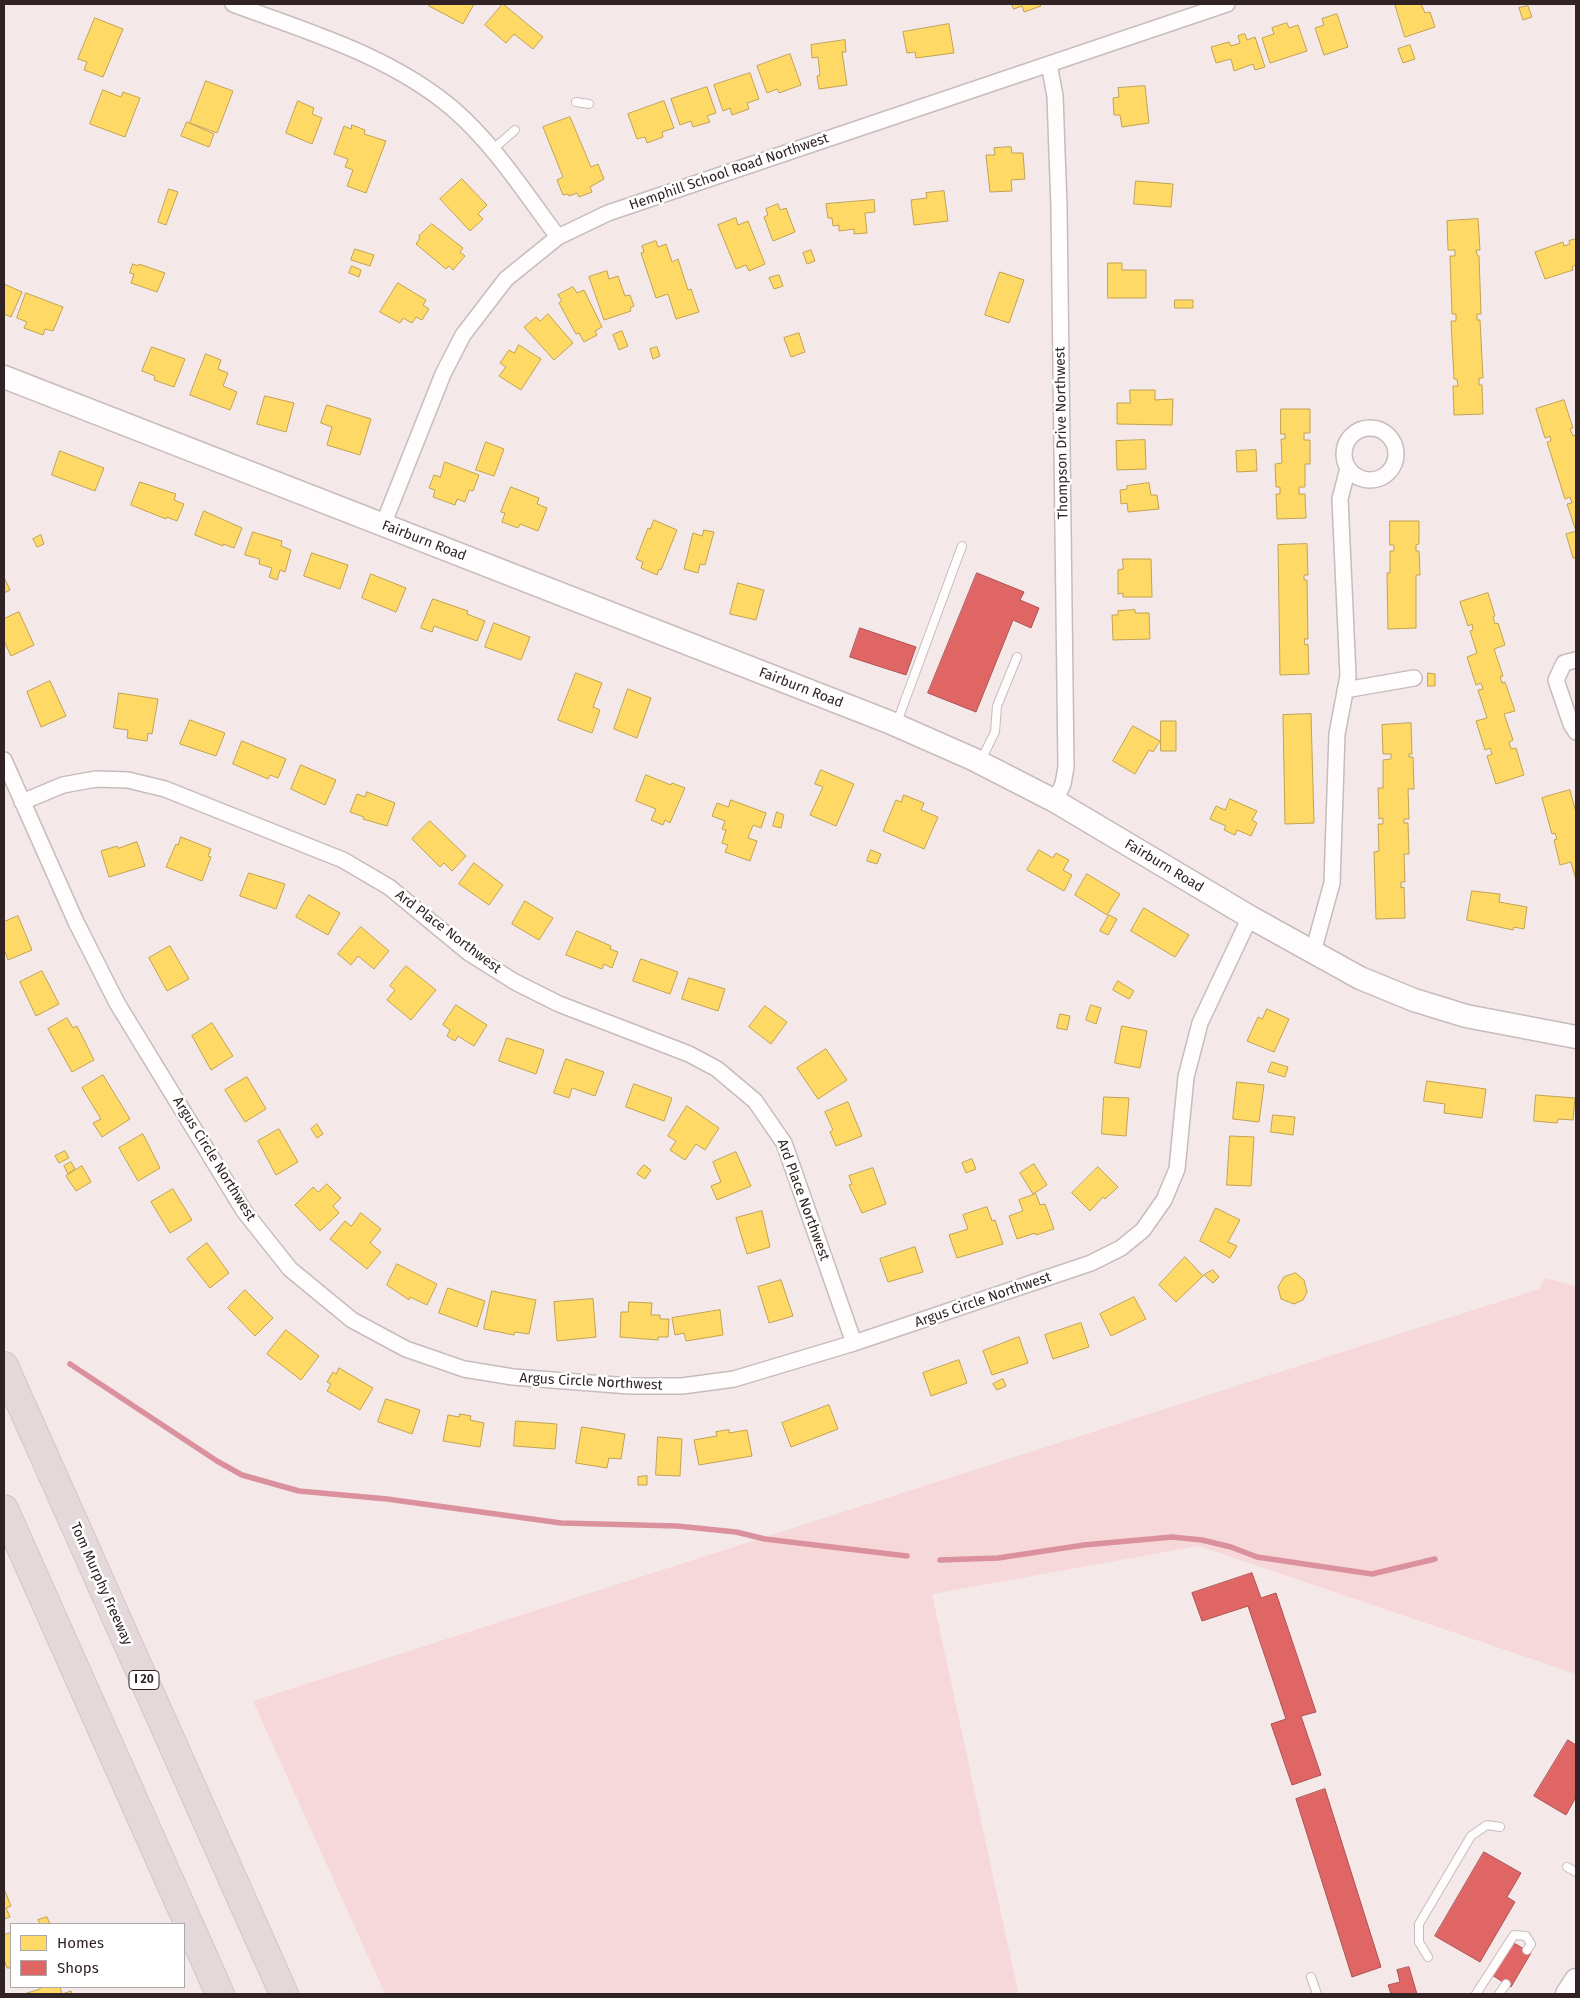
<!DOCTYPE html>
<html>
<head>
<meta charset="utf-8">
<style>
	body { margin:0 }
	#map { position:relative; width:1580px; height:1998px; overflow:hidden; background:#f5e8e9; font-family:"Fira Sans",sans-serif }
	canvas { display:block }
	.frame { position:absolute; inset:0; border:5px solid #312324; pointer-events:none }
	.legend { position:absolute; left:10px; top:1923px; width:175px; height:65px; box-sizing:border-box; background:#fff; border:1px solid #ada7a7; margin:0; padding:6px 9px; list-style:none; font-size:15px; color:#312324 }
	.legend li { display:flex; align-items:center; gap:10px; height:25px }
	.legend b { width:25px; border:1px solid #ada7a7 }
</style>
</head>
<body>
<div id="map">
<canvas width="1580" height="1998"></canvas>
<div class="frame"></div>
<ul class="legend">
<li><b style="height:14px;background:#ffd966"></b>Homes</li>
<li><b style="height:14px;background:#e06666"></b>Shops</li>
</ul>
</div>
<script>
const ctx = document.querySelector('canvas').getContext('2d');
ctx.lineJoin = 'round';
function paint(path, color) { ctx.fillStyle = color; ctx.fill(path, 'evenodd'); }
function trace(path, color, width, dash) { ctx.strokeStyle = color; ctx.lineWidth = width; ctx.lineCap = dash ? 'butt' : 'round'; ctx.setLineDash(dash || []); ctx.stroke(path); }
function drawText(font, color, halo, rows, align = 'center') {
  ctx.font = font + ' "Fira Sans",sans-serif'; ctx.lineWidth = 5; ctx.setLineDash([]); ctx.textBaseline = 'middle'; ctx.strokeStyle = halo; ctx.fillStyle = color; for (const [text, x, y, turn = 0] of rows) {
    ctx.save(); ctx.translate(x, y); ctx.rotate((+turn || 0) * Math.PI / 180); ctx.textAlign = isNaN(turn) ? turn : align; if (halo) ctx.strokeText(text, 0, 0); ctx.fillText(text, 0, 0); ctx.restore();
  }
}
const green = new Path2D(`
	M1545,1278L1576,1286V1674L1199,1546L932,1594L1018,1992L1009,1994H385L253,1701L1539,1289Z`);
const homes = new Path2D(`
	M430,4H474L463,24L429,6Z
	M503,4L543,37L533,49L514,34L506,43L485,25Z
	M1012,4H1040L1041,6L1024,12L1022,6L1014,9Z
	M1395,4H1423H1421L1425,13L1430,12L1435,27L1405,37Z
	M1528,6L1532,17L1523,20L1519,8Z
	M1337,14L1348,47L1324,55L1315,28L1324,25L1322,19Z
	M95,18L123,29L103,77L84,70L87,62L78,59Z
	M1287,23L1289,28L1298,25L1307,51L1270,63L1262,38L1274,34L1272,28Z
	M949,24L954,53L916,58L915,52L907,53L903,32Z
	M1245,34L1247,40L1255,37L1265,67L1255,70L1253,64L1234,71L1231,59L1216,63L1211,47L1229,42L1231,46L1240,43L1238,36Z
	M845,40L846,52H842L847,85L819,89L817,76L820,75L818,57L812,58L811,45Z
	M1410,45L1415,59L1403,63L1398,49Z
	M790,54L801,85L779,93L777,89L767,93L757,66Z
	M750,73L759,99L747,103L749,109L732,115L730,108L723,111L714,85Z
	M206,81L233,91L217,133L190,123Z
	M1145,86L1149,123L1122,127L1120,115H1114L1113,98L1119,97L1118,88Z
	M707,87L716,113L707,116L710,122L693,127L691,121L680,125L671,99Z
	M103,90L121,97L123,92L140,98L125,137L90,124Z
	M298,101L314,108L312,114L322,118L312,144L286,133Z
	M664,101L674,128L662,132L663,137L647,143L645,137L637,139L628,114Z
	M570,117L591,167L598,164L604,179L590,187L592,192L579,197L577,193L569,196L568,194L563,195L557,180L563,177L543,127Z
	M187,122L214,134L209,147L181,136Z
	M352,125L365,130L364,134L386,141L366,193L347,186L353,170L345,167L348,159L334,154L344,126L351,129Z
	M1011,147L1012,153H1023L1025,179L1011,180L1012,191L990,192L986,155H995L994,148Z
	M462,179L487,205L478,214L483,219L470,231L440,199Z
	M1136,181L1173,184L1171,207L1134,204Z
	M169,189L178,192L166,225L158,222Z
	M944,191L948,221L914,225L911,200L927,198L926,193Z
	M874,200L875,212L865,213L867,233L854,234V229L839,231V225L833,226L832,218H828L826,204Z
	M778,204L780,210L786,208L795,232L773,241L764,217L768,215L766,209Z
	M736,218L738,225L748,221L765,264L749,271L746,265L736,269L718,225Z
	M1478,219L1480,250H1476L1477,255L1479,256L1481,314H1477V320H1480L1483,378H1479V385H1482L1483,414L1454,415L1453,386H1458L1457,379H1454L1451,321H1456V314H1452L1450,256H1455V250H1448L1447,221Z
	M432,224L463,248L460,252L465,256L453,270L449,266L446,269L416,244L420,238L419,236Z
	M1576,239V265L1572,267L1573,270L1545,279L1535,252L1563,242L1564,246L1570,244L1569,241Z
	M656,241L658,247L666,244L672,262L678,259L688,290L691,289L699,312L676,319L668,294L656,298L641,253L644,252L642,246Z
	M355,249L374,255L370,266L351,260Z
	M811,250L815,261L807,264L803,253Z
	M1108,263H1122V270H1146V298H1108Z
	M133,264L138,266L139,264L165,273L157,292L131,283L134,274L130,273Z
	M352,266L361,270L359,277L349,273Z
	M607,271L609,279L618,276L625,296L630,295L634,306L630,308L631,311L604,320L589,277Z
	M1000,272L1024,280L1009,323L985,315Z
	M779,275L783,286L774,289L769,278Z
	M398,283L426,300L423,305L429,309L422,320L416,317L412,323L403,318L400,323L380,312Z
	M4,284L22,292L11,317L4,314Z
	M573,287L577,293L584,290L602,327L595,331L597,335L584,342L579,333L576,334L559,303L562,301L558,295Z
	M26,293L63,307L53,331L45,329L43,335L24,328L27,322L17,318Z
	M1175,300H1193V308H1175Z
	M548,314L573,343L554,360L524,327L536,317L540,321Z
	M622,331L628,346L619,350L613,335Z
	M799,333L805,352L791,357L784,338Z
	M519,345L541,359L521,390L499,376L506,367L500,363L509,350L514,353Z
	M152,347L185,359L174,387L154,380L155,376L142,371Z
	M657,347L660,356L653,359L650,349Z
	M206,354L221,360L218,369L228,373L223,386L237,392L230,410L190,395Z
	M1130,390H1155V400L1173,399L1172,425L1117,424V403H1130Z
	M265,396L294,403L286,432L257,424Z
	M1564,400L1573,428L1570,429L1573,436L1576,435V558H1573L1566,534L1576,531L1567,504L1572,503L1570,497L1565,499L1547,442L1551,441L1550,436L1545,438L1536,409Z
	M327,405L371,419L360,455L327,445L332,427L321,423Z
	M1281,409H1310V433H1304V440H1310V464H1305V487H1299V494H1305L1306,518L1277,519L1276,494H1280V487H1276L1275,464L1282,463L1281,439H1285V434H1281Z
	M1145,440L1146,469L1117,470L1116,441Z
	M486,442L504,449L494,476L476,470Z
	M1256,450L1257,471L1237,472L1236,451Z
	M60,451L104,468L95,491L52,475Z
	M445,462L479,475L473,491L469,490L465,502L457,499L455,505L433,497L435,490L429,488L434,475L440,477Z
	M140,482L176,494L174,500L184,504L177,521L167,517L166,519L131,505Z
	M1149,483L1151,495H1157L1159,509L1128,512L1127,503L1121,504L1120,490L1127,489V486Z
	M511,487L539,498L537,504L547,508L538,531L520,524L518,528L502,522L505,513L501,512Z
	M204,511L242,528L234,548L223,544V546L195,535Z
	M654,520L677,530L661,570L659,569L657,575L641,568L643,562L636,559L648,528L650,529Z
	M1390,521H1419V544L1416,545V551H1419L1420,575H1416V628L1388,629L1387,573H1390V551H1394V545H1390Z
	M704,530L714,532L705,565L700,564L698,573L684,569L693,533L702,536Z
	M253,532L282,541L281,546L291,550L285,572L280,570L277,580L269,577L272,568L259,564L260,559L245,555Z
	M41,535L44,544L37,547L33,539Z
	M1307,544L1308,575H1304V580H1307L1308,639H1304L1305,645L1308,644L1309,674L1280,675L1278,545Z
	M312,553L348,565L340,589L304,576Z
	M1123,559H1151L1152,597H1123V593L1118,594V570L1123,569Z
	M371,574L406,588L396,612L362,598Z
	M4,577L10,590L4,593Z
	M738,583L764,590L756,620L730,614Z
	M1488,593L1495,616L1493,617L1495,624L1498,623L1505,645L1494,649L1503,676L1500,677L1502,683L1505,682L1515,711L1504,714L1513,740L1509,742L1511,749L1516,748L1524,775L1496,784L1487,756L1492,754L1490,748L1485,750L1476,721L1487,718L1478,690L1483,689L1481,683L1476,685L1467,657L1477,653L1470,631L1473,630L1472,624L1468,626L1460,602Z
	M433,599L468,611L467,614L485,621L477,641L434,626L432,632L421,628Z
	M1135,610V613H1149L1150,639L1113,640L1112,615H1118V611Z
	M19,612L34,645L11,656L4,641V619Z
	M494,623L530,637L521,660L485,647Z
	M576,673L602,683L593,707L600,710L592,733L558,720Z
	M1428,673L1435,674V686H1428Z
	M50,681L66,716L41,727L27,692Z
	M628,689L651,698L637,738L614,729Z
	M119,693L158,699L152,734L148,733L147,741L127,738L128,730L114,728Z
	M1311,714L1314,823L1285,824L1283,715Z
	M190,720L225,733L216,756L180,744Z
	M1161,721H1176V751H1161Z
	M1411,723L1412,754H1409V757H1413L1414,789H1408L1409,819H1404V823H1408L1409,854H1404L1405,882H1401V888L1404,887L1405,918L1376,919L1374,852L1379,851L1378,824H1383V818L1379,819L1378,788H1383V760L1391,759V754H1383L1382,725Z
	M1133,726L1160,741L1153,752L1149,750L1135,774L1113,761Z
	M242,741L286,759L278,778L270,775L268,779L233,764Z
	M301,765L336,780L325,805L291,789Z
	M821,770L854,784L836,826L810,815L823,787L815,784Z
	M646,775L671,785L672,783L685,788L670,823L665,820L663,825L651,820L656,809L636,801Z
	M1570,790L1576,813V880L1571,862L1560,865L1554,840L1557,839L1555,833L1552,834L1542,798Z
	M367,792L395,803L387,826L363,819L364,817L350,812L357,794L365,797Z
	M904,795L924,803L921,810L938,817L924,849L883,831L896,800L901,802Z
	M1230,799L1257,811L1252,820L1257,823L1251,836L1237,830L1235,835L1224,830L1226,826L1210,819L1216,806L1225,810Z
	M731,800L766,813L761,828L753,825L748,838L757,841L750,861L725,852L728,845L722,843L726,830L722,829L725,821L712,816L717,803L728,807Z
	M777,812L784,815L781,828L773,826Z
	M430,821L466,856L452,871L444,863L440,867L412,839Z
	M181,837L211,849L208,856L211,857L202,881L166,867L176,844L178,845Z
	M137,842L145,866L109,877L101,851L117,846L118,848Z
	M871,850L881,854L877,864L867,861Z
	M1039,850L1053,858L1056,853L1069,860L1063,870L1072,875L1064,891L1027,870Z
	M474,863L503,885L489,905L459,884Z
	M249,873L285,884L276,909L240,896Z
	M1087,874L1120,894L1107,915L1075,895Z
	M1472,891L1500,894L1499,902L1527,907L1524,929L1514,927L1513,930L1467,920Z
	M309,895L340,913L328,935L296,917Z
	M525,901L553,918L539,940L512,924Z
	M1144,908L1189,935L1175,957L1131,931Z
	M1109,915L1117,919L1108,935L1100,931Z
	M18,916L32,950L8,960L4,949V922Z
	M361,927L389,951L374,969L358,956L351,965L338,954Z
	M577,931L611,946L610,949L618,952L612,968L604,964L602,969L566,955Z
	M170,946L189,979L167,991L149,958Z
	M641,959L678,972L670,994L633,981Z
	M406,966L436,990L411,1020L387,1000L395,990L390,986Z
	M42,971L59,1004L36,1016L20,982Z
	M689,978L725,989L718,1011L682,999Z
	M1118,981L1134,991L1129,999L1113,990Z
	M456,1005L487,1025L474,1046L458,1036L455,1041L447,1036L450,1030L443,1025Z
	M1091,1005L1101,1008L1096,1024L1086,1020Z
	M765,1006L787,1022L771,1044L749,1027Z
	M1267,1009L1289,1019L1274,1052L1247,1041L1258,1017L1262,1019Z
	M1060,1014L1070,1016L1067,1030L1057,1028Z
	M67,1018L73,1028L77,1026L94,1060L72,1072L48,1029Z
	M212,1023L233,1056L211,1070L192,1036Z
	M1122,1026L1147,1031L1140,1068L1115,1063Z
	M507,1038L544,1050L536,1074L499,1061Z
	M826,1049L847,1080L818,1099L797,1068Z
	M566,1059L604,1072L595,1096L572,1088L569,1098L554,1093Z
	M1272,1062L1288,1067L1285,1077L1268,1072Z
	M103,1075L130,1119L102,1137L93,1123L101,1119L82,1088Z
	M247,1077L266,1109L245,1122L225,1090Z
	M1427,1081L1486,1089L1482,1118L1444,1113L1445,1104L1424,1101Z
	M1237,1082L1264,1085L1259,1122L1233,1119Z
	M634,1084L672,1098L664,1121L626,1107Z
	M1536,1095L1575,1098L1573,1120L1558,1119L1557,1123L1534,1121Z
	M1104,1097L1129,1098L1126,1136L1102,1134Z
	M848,1102L862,1136L836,1146L830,1132L833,1130L825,1112Z
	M687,1106L719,1128L705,1150L696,1144L685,1160L670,1150L676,1141L668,1136Z
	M1273,1115L1295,1117L1293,1135L1271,1132Z
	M317,1124L323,1134L317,1138L311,1129Z
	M279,1129L298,1162L276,1175L258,1141Z
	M143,1134L160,1168L138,1181L119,1148Z
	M1230,1136L1254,1137L1251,1186L1227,1185Z
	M65,1151L69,1158L59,1163L55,1156Z
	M736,1152L751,1186L717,1200L711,1186L721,1182L713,1162Z
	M972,1159L976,1169L966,1173L962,1163Z
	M71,1162L75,1169L68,1174L64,1166Z
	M1034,1164L1047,1185L1033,1194L1020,1173Z
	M644,1165L651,1170L645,1179L637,1174Z
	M82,1166L91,1182L76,1191L66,1176Z
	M1098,1167L1118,1187L1105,1199L1103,1197L1090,1211L1072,1193Z
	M873,1168L886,1204L862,1213L849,1185L852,1184L849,1176Z
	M327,1184L341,1198L333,1206L339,1213L320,1231L295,1205L313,1187L318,1192Z
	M173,1189L192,1220L170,1233L151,1202Z
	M1036,1194L1040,1205L1045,1204L1054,1229L1036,1235L1035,1233L1017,1239L1009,1216L1023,1211L1019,1200Z
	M987,1207L992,1221L995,1220L1003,1244L957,1258L949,1235L968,1229L963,1215Z
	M1216,1208L1240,1220L1228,1242L1237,1246L1230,1258L1200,1241Z
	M762,1211L770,1247L747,1254L736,1218Z
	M361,1213L381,1229L370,1243L381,1252L367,1269L330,1239L345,1221L351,1226Z
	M207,1243L229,1273L210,1288L187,1259Z
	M915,1247L923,1272L888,1282L880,1259Z
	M1185,1257L1203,1276L1176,1302L1159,1285Z
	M397,1264L437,1284L427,1305L410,1297L409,1300L387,1285Z
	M1213,1270L1219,1277L1213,1283L1204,1275Z
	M1296,1273L1304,1280L1307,1292L1303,1300L1294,1304L1281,1299L1278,1287L1284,1277Z
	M781,1280L793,1316L769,1323L758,1287Z
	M448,1288L485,1301L477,1327L439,1313Z
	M245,1290L273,1318L255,1336L228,1308Z
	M492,1291L536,1300L529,1334L515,1332L514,1335L484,1329Z
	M1134,1297L1146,1319L1111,1336L1100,1314Z
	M593,1299L596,1337L557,1341L554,1302Z
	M629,1302L652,1303L651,1315H660V1319H669L668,1337H658V1340L620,1337L621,1312H628Z
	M720,1310L723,1335L686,1341L684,1333L675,1335L672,1318Z
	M1081,1323L1089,1347L1053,1359L1045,1335Z
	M286,1330L319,1356L301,1380L267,1354Z
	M1019,1337L1028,1363L992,1375L983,1351Z
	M959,1360L967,1383L931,1396L923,1373Z
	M339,1368L373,1388L360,1410L327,1391L331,1384L327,1382L333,1372L336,1374Z
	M1003,1379L1006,1386L997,1390L993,1384Z
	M386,1399L420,1410L412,1434L378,1422Z
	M829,1405L838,1429L791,1447L782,1423Z
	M460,1414L471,1416L470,1420L484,1423L480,1447L443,1441L448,1415L459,1417Z
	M516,1421L557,1424L555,1449L514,1446Z
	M582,1427L625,1434L621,1459L609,1458L607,1468L576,1463Z
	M729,1430V1433L747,1430L752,1456L699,1465L694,1440L717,1436L716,1432Z
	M658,1437L682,1439L680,1476L656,1475Z
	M647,1476V1485H638V1477Z
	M4,1889L11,1906L6,1908L10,1917L4,1919Z
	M47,1917L50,1924H40L38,1920Z
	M11,1933V1968H7L4,1960V1935Z
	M40,1987H60L62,1994L71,1991L72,1994H24L40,1989Z`);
const shops = new Path2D(`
	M977,573L1024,592L1020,600L1039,608L1031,628L1013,620L976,712L928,693Z
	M860,628L916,647L906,675L850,657Z
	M1252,1573L1261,1598L1276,1593L1316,1712L1301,1716L1321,1775L1292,1785L1271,1724L1286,1719L1248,1606L1202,1621L1192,1593Z
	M1568,1740L1576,1745V1797L1566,1815L1534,1796Z
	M1325,1789L1381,1967L1352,1977L1296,1799Z
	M1484,1852L1521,1873L1507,1897L1515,1902L1480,1962L1435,1936Z
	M1512,1942L1531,1953L1511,1987L1492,1975Z
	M1409,1967L1417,1994H1391L1388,1985L1400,1982L1397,1970Z`);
const stream = new Path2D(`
	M70,1364L217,1461L242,1475L299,1491L387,1499L561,1523L677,1526L736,1532L765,1539L907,1556
	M940,1560L998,1558L1084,1545L1172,1537L1202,1540L1231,1547L1257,1557L1372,1574L1435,1559`);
const lane = new Path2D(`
	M576,102L589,104
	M492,150L515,130
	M897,722L962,546
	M981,760L995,732L997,706L1017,657
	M1567,1867L1576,1872
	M1428,1957L1419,1942V1924L1471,1836L1487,1825L1500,1827
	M1311,1977L1317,1994
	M1476,1994L1514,1935L1526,1936L1531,1944L1527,1950
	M1499,1994L1506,1984`);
const street = new Path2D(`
	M233,4C308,32 389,55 452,108C494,144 525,193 558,237
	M1049,64L1055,96L1059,207L1066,767L1063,784L1055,801
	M1344 454a26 26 0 1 1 52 0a26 26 0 1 1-52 0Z
	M383,525L443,374L463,335L506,279L558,237L608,213L1227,4
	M1576,660L1564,663L1556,680L1571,724L1576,732
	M1345,690L1414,678
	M4,760L76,922L117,1003L244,1211L290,1269L352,1320L406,1349L464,1369L513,1377L630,1386H682L734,1379L854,1343L1091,1263L1121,1248L1143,1230L1164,1200L1177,1169L1186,1077L1200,1023L1250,917
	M22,802L63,785L96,779L128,780L165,789L343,860L389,887L469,953L515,982L559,1004L689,1054L717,1069L755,1101L784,1143L854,1343
	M1313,952L1332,883L1337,734L1348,676L1340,499L1348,468`);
const secondary = new Path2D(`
	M4,377L889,722L973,759L1055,801L1250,917L1360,978L1414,1000L1466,1016L1576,1037
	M1567,1994L1576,1980`);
const highway = new Path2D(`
	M4,1366L284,1994
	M4,1509L220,1994`);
const shields = [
	[144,1680,30]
];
const shieldNames = [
	["I 20",144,1680]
];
const streetNames = [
	["Hemphill School Road Northwest",729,172,-19],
	["Thompson Drive Northwest",1062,433,-91],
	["Fairburn Road",424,541,21],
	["Fairburn Road",801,688,21],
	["Fairburn Road",1164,866,31],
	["Ard Place Northwest",448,932,37],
	["Argus Circle Northwest",214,1159,58],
	["Ard Place Northwest",803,1200,70],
	["Argus Circle Northwest",983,1300,-19],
	["Argus Circle Northwest",591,1382,3],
	["Tom Murphy Freeway",101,1584,66]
];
paint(green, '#f6d8db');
paint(homes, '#ffd966');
trace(homes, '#c1a252', 1);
paint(shops, '#e06666');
trace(shops, '#ac5252', 1);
trace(stream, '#db909d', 5.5);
trace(lane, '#c8bbbd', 10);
trace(street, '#c8bbbd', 18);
trace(secondary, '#c8bbbd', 25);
trace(highway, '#cec7c7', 30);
trace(lane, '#fefcfc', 8);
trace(street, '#fefcfc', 15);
trace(secondary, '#fefcfc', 22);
trace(highway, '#e5d8da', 28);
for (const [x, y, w] of shields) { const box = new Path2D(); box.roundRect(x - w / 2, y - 9.5, w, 19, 4); ctx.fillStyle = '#fff'; ctx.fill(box); trace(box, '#312324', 1); }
drawText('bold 12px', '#312324', null, shieldNames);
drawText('14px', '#312324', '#fff', streetNames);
</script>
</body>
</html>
